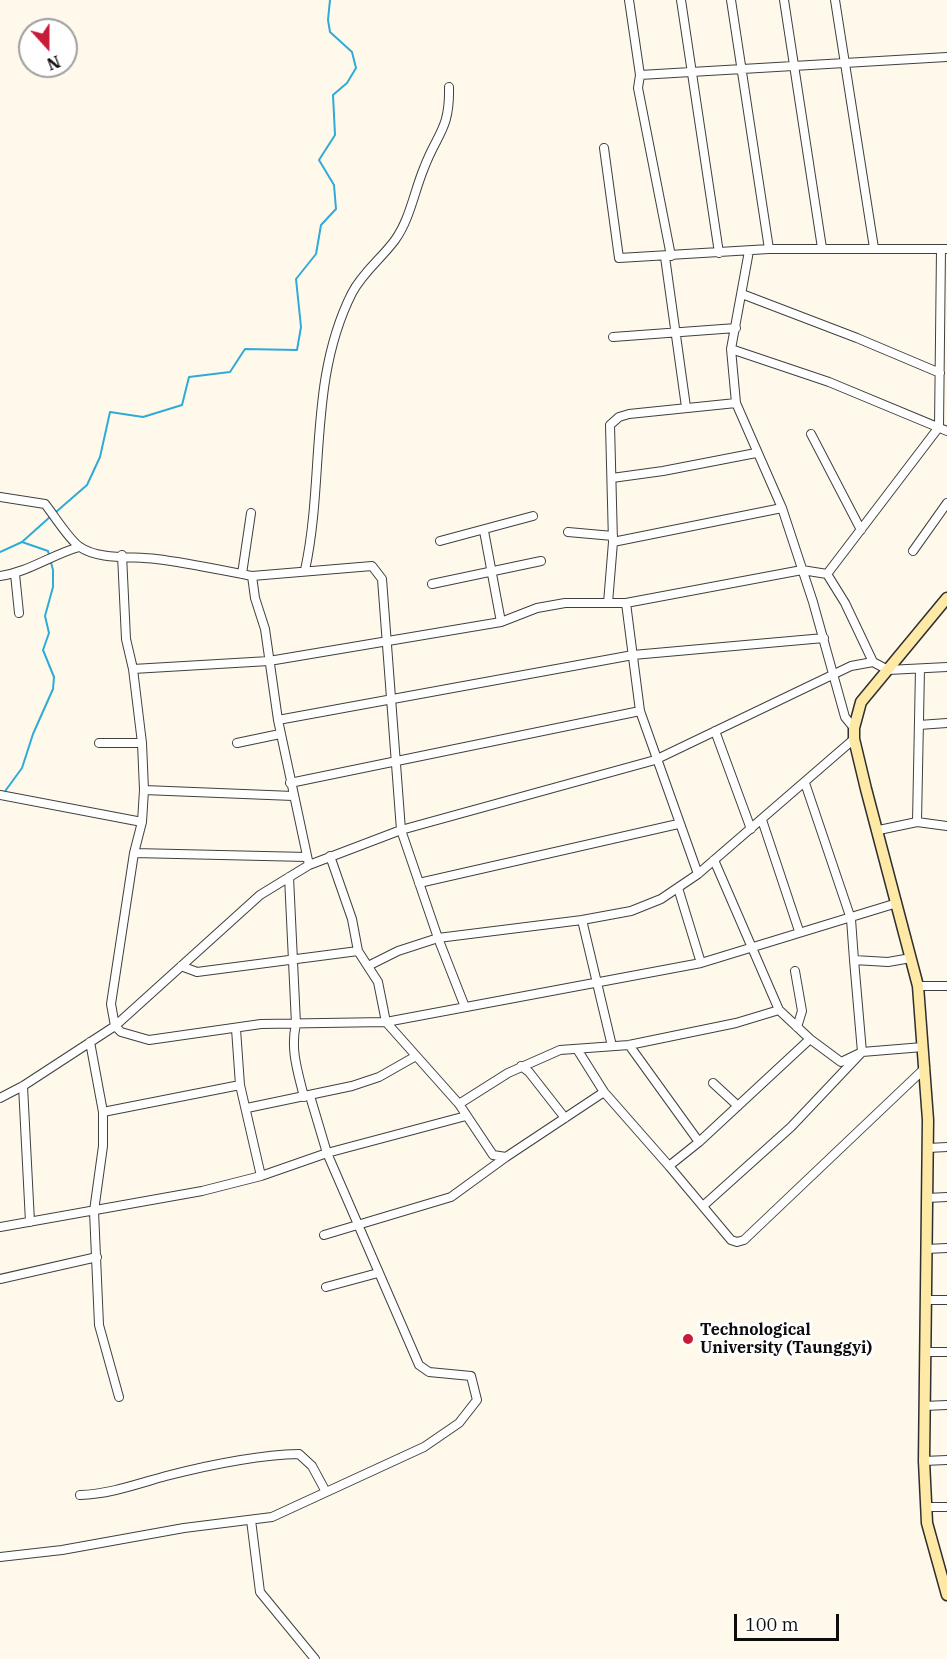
<!DOCTYPE html>
<html>
<head>
<meta charset="utf-8">
<style>
	body { margin:0 }
	#map { position:relative; width:947px; height:1659px; overflow:hidden; background:#fff9ec; font-family:"IBM Plex Serif",serif }
	canvas { display:block }
	.north { position:absolute; left:18px; top:18px; width:60px; height:60px; box-sizing:border-box; background:#fff; border:2px solid #9e9e9e; border-radius:50%; rotate:159deg; font-size:16px; font-weight:700; line-height:24px; text-align:center; color:#0d0d0d }
	.north::after { content:''; display:block; margin:auto; width:21px; height:27px; background:#c71b3a; clip-path:polygon(50% 0,100% 100%,50% 72%,0 100%) }
	.scale { position:absolute; left:734px; top:1614px; width:105px; height:27px; box-sizing:border-box; border:3px solid #0d0d0d; border-top:0; padding-left:8px; font-size:18px; line-height:21px; white-space:nowrap; color:#0d0d0d; -webkit-text-stroke:4px #fff; paint-order:stroke }
</style>
</head>
<body>
<div id="map">
<canvas width="947" height="1659"></canvas>
<div class="north">N</div>
<div class="scale">100 m</div>
</div>
<script>
const ctx = document.querySelector('canvas').getContext('2d');
ctx.lineJoin = 'round';
function trace(path, color, width, dash) { ctx.strokeStyle = color; ctx.lineWidth = width; ctx.lineCap = dash ? 'butt' : 'round'; ctx.setLineDash(dash || []); ctx.stroke(path); }
function drawText(font, color, halo, rows, align = 'center') {
  ctx.font = font + ' "IBM Plex Serif",serif'; ctx.lineWidth = 6; ctx.setLineDash([]); ctx.textBaseline = 'middle'; ctx.strokeStyle = halo; ctx.fillStyle = color; for (const [text, x, y, turn = 0] of rows) {
    ctx.save(); ctx.translate(x, y); ctx.rotate((+turn || 0) * Math.PI / 180); ctx.textAlign = isNaN(turn) ? turn : align; if (halo) ctx.strokeText(text, 0, 0); ctx.fillText(text, 0, 0); ctx.restore();
  }
}
const stream = new Path2D(`
	M56,512L87,485L100,457L110,412L143,417L182,405L189,377L230,372L245,349L297,350L301,327L296,279L316,254L321,225L336,209L334,185L319,160L335,135L333,95L347,83L356,68L352,52L330,32L328,20L330,0
	M0,552L22,542L51,516
	M3,794L22,768L33,734L53,689L54,677L43,650L49,633L45,616L53,587V570L48,551L22,542`);
const minor = new Path2D(`
	M629,0L640,75L638,88L671,256
	M681,0L719,253
	M731,0L769,249
	M784,0L822,248
	M835,0L874,248
	M640,75L947,57
	M604,148L619,258L769,249H947
	M749,251L731,349L736,403L782,508L813,602L845,717L854,728
	M665,257L686,407
	M742,294L857,338L940,373
	M613,337L736,328
	M731,349L829,382L947,431
	M811,434L861,530
	M612,478L663,471L756,453
	M0,497L45,504C54,515 69,540 80,547C98,560 134,556 156,559C189,563 220,570 252,576L255,598L265,629L278,720L309,865
	M484,531L501,622
	M568,532L613,536
	M440,541L533,516
	M613,542L782,508
	M913,551L947,503
	M305,570C325,478 308,380 352,293C363,272 381,259 395,240C410,219 414,192 424,168C437,133 450,130 449,87
	M15,574L19,613
	M242,574L251,513
	M0,576C29,572 51,555 79,547
	M252,576L372,566L382,579L401,830L438,938L465,1007
	M432,584L541,561
	M608,603L613,542L610,425L619,417L629,414L736,403
	M626,603L640,711L698,874
	M873,662L845,603L827,574L939,427L941,249
	M133,669L269,661L501,622L537,608L565,603H626L802,570L827,574
	M278,720L633,655L824,638
	M919,725L947,723
	M715,731L751,829
	M99,743H142L133,669L126,639L122,555
	M142,743L144,790
	M237,743L280,734
	M290,783L640,711
	M805,783L851,919L854,960
	M0,795L142,822
	M293,796L144,790L142,822L134,853L111,1004L115,1026L121,1032L149,1040L261,1024L386,1022L701,963L897,903
	M762,820L799,931
	M917,822L920,669
	M879,830L917,822L947,826
	M134,853L307,857
	M330,856L352,919L358,951L378,982L386,1022L459,1104L493,1155L506,1157L604,1092
	M714,860L779,1010L810,1039L841,1062L862,1052L923,1047
	M289,877L296,1024C290,1050 298,1072 304,1097
	M419,883L678,824
	M678,888L701,963
	M582,920L612,1046
	M181,966L197,972L358,951
	M368,966L398,951L438,938L582,920L631,911L661,899L698,874L854,739
	M795,971L802,1011L797,1027
	M918,986H947
	M236,1029L240,1085L261,1176
	M90,1042L103,1112V1146L94,1211L99,1325L119,1397
	M629,1045L699,1142
	M577,1049L604,1092L669,1166L699,1142L810,1039
	M521,1066L529,1072L565,1118
	M713,1083L738,1106
	M23,1086L30,1222
	M0,1098L23,1086L115,1026L260,895L309,865L401,830L655,760L851,666L873,662L888,670L947,667
	M459,1104L508,1073L560,1050L629,1045L736,1023L779,1010
	M247,1108L352,1086L379,1077L416,1056
	M103,1112L240,1085
	M928,1148L947,1147
	M669,1166L731,1240L737,1242L744,1240L925,1068
	M927,1198L947,1197
	M703,1206L791,1127L862,1052L854,960L888,962L911,958
	M0,1227L202,1191L261,1176L327,1153L466,1116
	M324,1235L451,1197L506,1157
	M926,1249L947,1248
	M0,1279L97,1257
	M326,1287L378,1273
	M925,1300H947
	M925,1352H947
	M924,1406L947,1405
	M924,1461L947,1460
	M80,1495C110,1494 137,1484 166,1476C209,1465 255,1455 299,1454L312,1466L326,1492
	M926,1507H947
	M251,1520L260,1592L315,1659
	M0,1557L62,1550L184,1528L272,1517L424,1447L459,1423L477,1400L471,1376L429,1372L419,1365L327,1153L310,1096`);
const secondary = new Path2D(`
	M947,598L861,702L854,728V739L866,789L918,986L928,1120L924,1461L927,1523L947,1595`);
const markers = [
	[688,1339,6,"#c71b3a"]
];
const poiNames = [
	["Technological",700,1330],
	["University (Taunggyi)",700,1348]
];
trace(stream, '#2eabd7', 2);
trace(minor, '#404040', 10);
trace(secondary, '#2f2f2f', 13);
trace(minor, '#fff', 8);
trace(secondary, '#ffe9a7', 10);
for (const [x, y, r, color] of markers) { const dot = new Path2D(); dot.arc(x, y, r, 0, 2 * Math.PI); ctx.fillStyle = color; ctx.fill(dot); trace(dot, '#fff', 2); }
drawText('bold 16px', '#0d0d0d', '#fff', poiNames, 'left');
</script>
</body>
</html>
